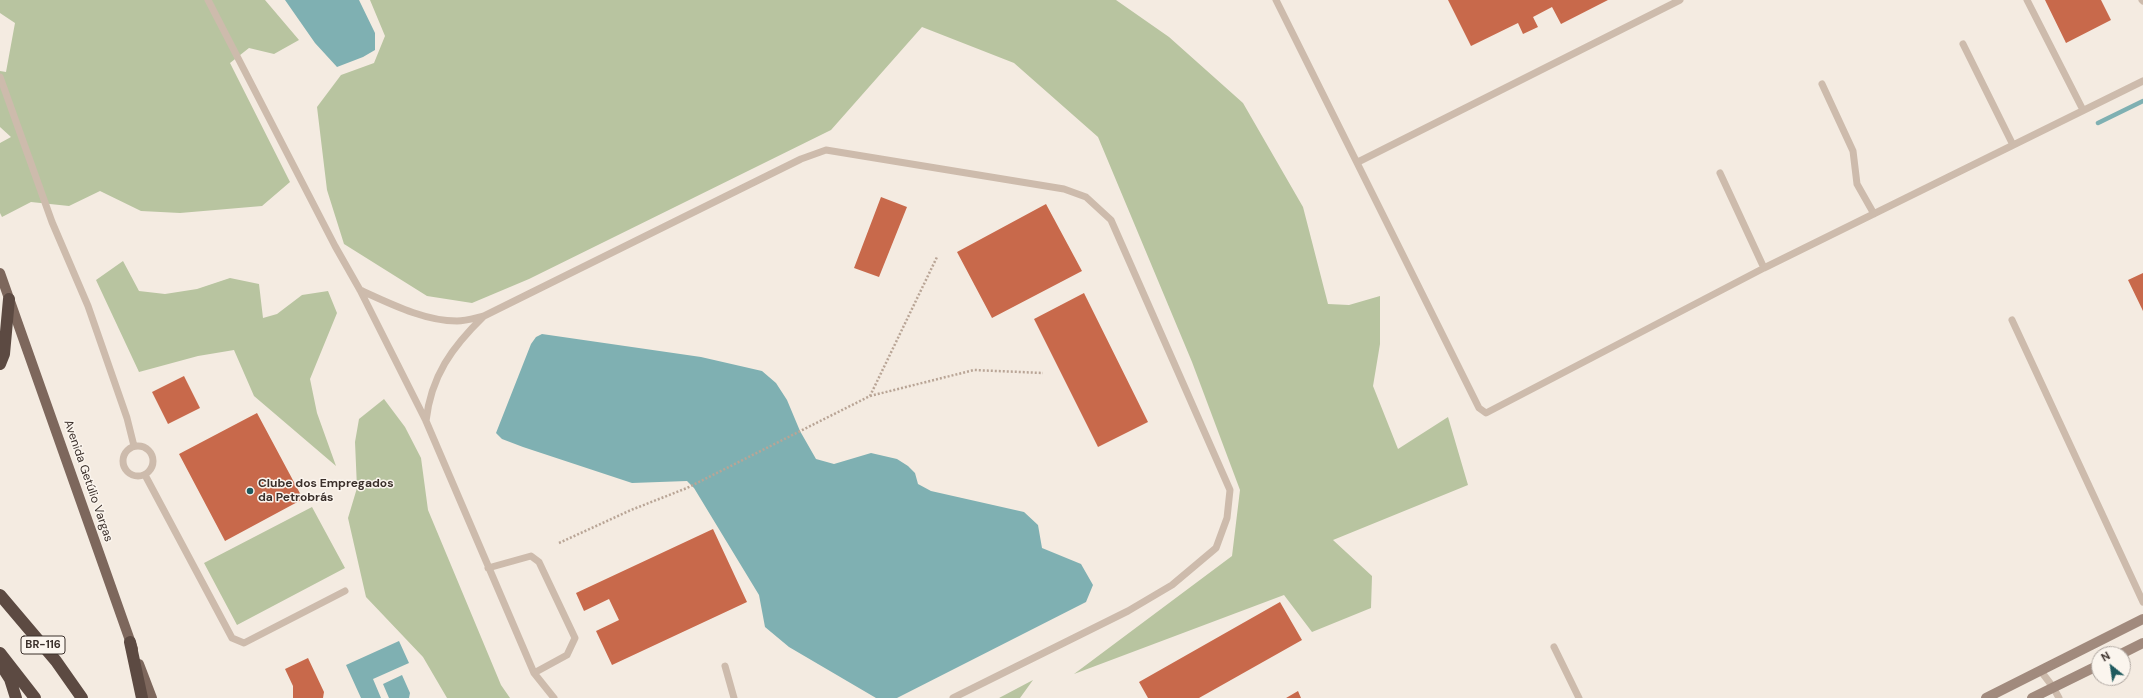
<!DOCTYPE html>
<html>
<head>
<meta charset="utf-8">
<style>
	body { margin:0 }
	#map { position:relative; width:2143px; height:698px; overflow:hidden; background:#f4ebe1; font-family:"DM Sans",sans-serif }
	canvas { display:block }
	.north { position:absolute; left:2091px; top:646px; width:40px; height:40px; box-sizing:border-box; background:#fbf5ee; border:1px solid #aea6a0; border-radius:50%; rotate:330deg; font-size:11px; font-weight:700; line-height:16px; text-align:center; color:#3b302b }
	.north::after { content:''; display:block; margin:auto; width:14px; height:18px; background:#1f5a5e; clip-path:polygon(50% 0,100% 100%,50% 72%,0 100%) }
</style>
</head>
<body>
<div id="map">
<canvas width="2143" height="698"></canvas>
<div class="north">N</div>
</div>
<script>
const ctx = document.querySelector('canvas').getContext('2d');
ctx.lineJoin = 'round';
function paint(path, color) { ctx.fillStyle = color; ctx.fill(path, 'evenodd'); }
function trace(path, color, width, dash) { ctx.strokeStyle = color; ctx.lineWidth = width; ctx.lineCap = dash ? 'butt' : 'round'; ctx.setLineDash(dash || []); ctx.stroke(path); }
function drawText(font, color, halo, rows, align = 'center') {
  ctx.font = font + ' "DM Sans",sans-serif'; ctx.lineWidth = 3; ctx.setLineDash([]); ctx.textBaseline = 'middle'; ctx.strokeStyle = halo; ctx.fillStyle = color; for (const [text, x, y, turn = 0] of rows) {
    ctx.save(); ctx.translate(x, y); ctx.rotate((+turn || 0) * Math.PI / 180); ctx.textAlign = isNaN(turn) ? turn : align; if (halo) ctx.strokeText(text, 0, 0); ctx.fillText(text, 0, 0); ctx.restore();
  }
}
const green = new Path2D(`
	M0,0H265L299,40L274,54L249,48L230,63L290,182L262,206L180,213L141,211L100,191L69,206L31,202L2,217L0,213V143L11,137L0,127V71L6,72L15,23L0,13Z
	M370,0H1116L1169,37L1243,103L1303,207L1328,304L1349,305L1380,296V344L1373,386L1398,449L1448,417L1468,485L1333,540L1372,576L1371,608L1312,632L1284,595L1074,674L1232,556L1240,490L1192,362L1098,137L1014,63L922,27L831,130L529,279L472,303L427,296L344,244L327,190L317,107L341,75L374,63L385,36Z
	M123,261L139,291L165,294L197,289L230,278L259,284L263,318L277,314L302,295L328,291L337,313L310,379L317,413L336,466L254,396L234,350L198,356L139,372L96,280Z
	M384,399L405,427L421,458L428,510L501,685L510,698H447L423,657L366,597L348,518L357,488L355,442L359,419Z
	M312,507L345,568L237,625L204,563Z
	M1033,680L1020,698H999Z`);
const water = new Path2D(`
	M285,0H359L375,33V50L363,57L337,67L315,43Z
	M542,334L701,357L762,371L776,383L787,400L800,431L816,459L834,464L871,453L897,459L908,466L915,473L918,484L931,491L1024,512L1038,525L1042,548L1081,564L1093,585L1086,602L897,698H876L789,647L765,627L759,595L694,488L687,481L632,483L523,447L502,439L496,433L531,344L536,337Z
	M399,641L409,663L373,679L381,698H361L346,665Z
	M402,675L410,693L409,698H389L383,684Z`);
const stream = new Path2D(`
	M2098,123L2143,101`);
const building = new Path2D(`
	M1448,0H1608L1561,24L1552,7L1533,17L1538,27L1523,34L1518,23L1471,46Z
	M2045,0H2101L2111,20L2066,43Z
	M881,197L907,207L879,277L854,268Z
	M1046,204L1082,271L992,318L957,252Z
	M2143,273V311L2128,280Z
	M1084,293L1148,422L1098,447L1034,319Z
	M184,376L200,408L168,424L152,392Z
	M257,413L303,499L225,541L179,454Z
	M713,529L747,602L612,665L596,631L619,620L609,599L584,611L576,593Z
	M1280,602L1302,640L1199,698H1148L1139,682Z
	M308,658L324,692L323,698H293V686L285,669Z
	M1298,691L1301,698H1286Z`);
const path = new Path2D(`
	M870,396L974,370L1043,373
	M559,543L631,510L687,488L870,396L937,257`);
const service = new Path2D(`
	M208,0L335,246L360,290L426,421L534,673L554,698
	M1276,0L1479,408L1486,413L1764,268L2143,81
	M2027,0L2083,110
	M2142,0L2143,1
	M1963,44L2013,145
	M0,77L52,222L88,306L127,418L134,446
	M1822,84L1853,151L1857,184L1874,214
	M1358,162L1680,0
	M1720,173L1764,268
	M360,290C389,303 424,321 457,321C466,321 475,318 484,316L801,159L826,150L1064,189L1086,197L1111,220L1230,490L1227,518L1216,548L1172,585L1128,611L953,698
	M2012,320L2143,602
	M426,421C431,376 452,347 484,316
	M123 461a15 15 0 1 1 30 0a15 15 0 1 1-30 0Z
	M145,475L232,638L244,643L345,591
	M488,568L531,556L539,562L575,638L567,655L534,673
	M1554,647L1579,698
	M725,666L734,698
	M2040,670L2053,687L2059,698`);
const secondary = new Path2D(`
	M2121,654L2143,643
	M1986,698L2143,619
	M2032,698L2099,665`);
const primary = new Path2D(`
	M0,273L133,649
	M139,664L152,698`);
const motorway = new Path2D(`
	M0,364L4,354L9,299
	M0,595L56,661L82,698
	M130,642L142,698
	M0,653L35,698
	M1,665L10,679L16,698`);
const markers = [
	[250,491,4,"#1f5a5e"]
];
const shields = [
	[43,645,44]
];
const shieldNames = [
	["BR-116",43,645]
];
const streetNames = [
	["Avenida Getúlio Vargas",88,481,71]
];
const poiNames = [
	["Clube dos Empregados",258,484],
	["da Petrobrás",258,498]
];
paint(green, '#b8c4a0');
paint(water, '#7fb0b2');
trace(stream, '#7fb0b2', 4.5);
paint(building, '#c8694b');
trace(path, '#b9a596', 2.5, [2, 2]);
trace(service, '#cdbbac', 7);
trace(secondary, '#a18a7d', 10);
trace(primary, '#7d675c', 10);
trace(motorway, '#5c4a42', 12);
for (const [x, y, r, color] of markers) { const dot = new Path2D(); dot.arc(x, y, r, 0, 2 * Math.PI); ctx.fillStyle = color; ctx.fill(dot); trace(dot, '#fbf5ee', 1.5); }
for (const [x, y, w] of shields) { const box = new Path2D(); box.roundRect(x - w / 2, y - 9, w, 18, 3); ctx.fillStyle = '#fbf5ee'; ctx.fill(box); trace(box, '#3b302b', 1); }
drawText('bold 11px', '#3b302b', null, shieldNames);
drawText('12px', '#3b302b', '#fbf5ee', streetNames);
drawText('bold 12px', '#3b302b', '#fbf5ee', poiNames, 'left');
</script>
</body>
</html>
